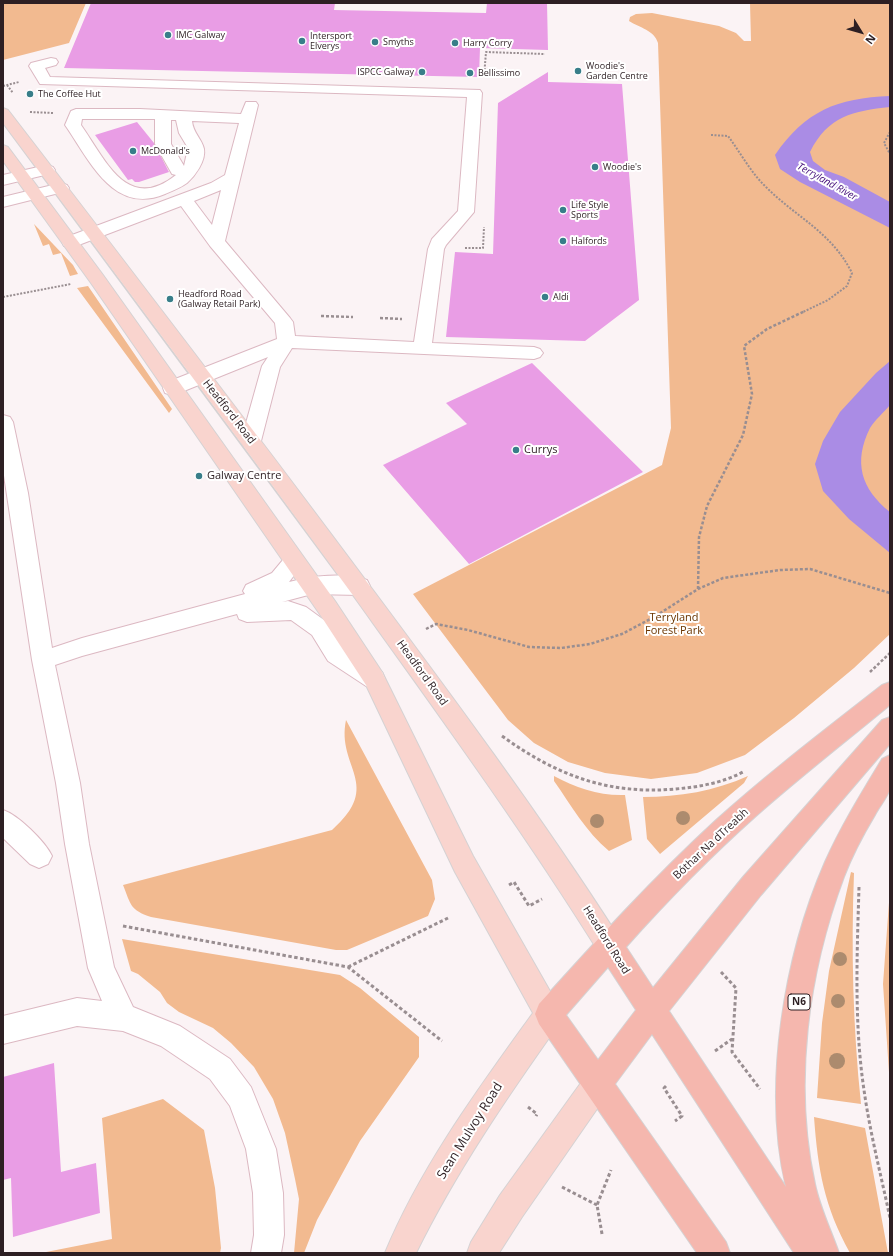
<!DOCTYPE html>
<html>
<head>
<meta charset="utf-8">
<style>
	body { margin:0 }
	#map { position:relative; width:893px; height:1256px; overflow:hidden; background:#fbf3f5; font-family:"Open Sans",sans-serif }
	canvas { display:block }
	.frame { position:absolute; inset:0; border:4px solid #2d1f23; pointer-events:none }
	.north { position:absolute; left:841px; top:12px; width:40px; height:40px; -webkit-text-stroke:3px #fff; paint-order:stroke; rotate:127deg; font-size:11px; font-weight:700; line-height:16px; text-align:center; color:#2d1f23 }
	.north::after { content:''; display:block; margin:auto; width:14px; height:18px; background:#2d1f23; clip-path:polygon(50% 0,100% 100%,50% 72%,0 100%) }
</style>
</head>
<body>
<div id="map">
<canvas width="893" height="1256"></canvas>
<div class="frame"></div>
<div class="north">N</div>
</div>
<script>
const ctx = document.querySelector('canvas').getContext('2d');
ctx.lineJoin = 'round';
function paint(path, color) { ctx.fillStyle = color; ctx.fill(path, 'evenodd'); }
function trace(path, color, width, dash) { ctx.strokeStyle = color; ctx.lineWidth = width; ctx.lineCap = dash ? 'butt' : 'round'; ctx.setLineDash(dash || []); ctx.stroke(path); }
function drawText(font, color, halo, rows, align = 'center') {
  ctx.font = font + ' "Open Sans",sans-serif'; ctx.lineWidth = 4; ctx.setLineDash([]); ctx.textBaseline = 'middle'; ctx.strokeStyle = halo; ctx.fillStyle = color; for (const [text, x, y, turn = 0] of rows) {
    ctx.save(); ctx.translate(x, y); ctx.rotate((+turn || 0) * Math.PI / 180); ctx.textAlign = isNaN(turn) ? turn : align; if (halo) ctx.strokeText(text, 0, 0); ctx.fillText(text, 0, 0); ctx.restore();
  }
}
const green = new Path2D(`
	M3,3H86L69,43L3,60Z
	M750,3H890V634L854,668L794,718L745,755L697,773L651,779L605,773L568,762L534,743L508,720L413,594L662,465L671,428L658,43C654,30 640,28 629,21L630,17L636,14L652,13L719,26L736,33L744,41H751Z
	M34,224L73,265L78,274L70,276L61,253L53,255L49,244L43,246Z
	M88,286L172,409L169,413L77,288Z
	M346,720L432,880L435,899L428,916L347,950H336L151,917C130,910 131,905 123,885L332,830C384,784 336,768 346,720Z
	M554,776C576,788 600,796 625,795L632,840L609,851C586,832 571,805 554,781Z
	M748,776L744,783L660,854L647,839L643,797C679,797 715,791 748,776Z
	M851,872L854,873C851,951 853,1027 861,1104L817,1098L822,1023L829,971Z
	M890,889V1087L883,984Z
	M122,939L340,975L360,988L419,1037V1057L360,1141L317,1220L304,1253H294L299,1199L295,1179L285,1133L273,1099L254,1067L231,1043L213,1028L179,1012L167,1003L160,992L138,974L131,971Z
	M163,1099L204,1130L215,1188L221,1248L220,1253H41L112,1239L102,1118Z
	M814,1117L865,1128L888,1253H850C824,1206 818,1170 814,1117Z`);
const water = new Path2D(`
	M890,96V107C853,111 828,116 810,152L813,161L825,170L844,177L890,202V228L800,182L780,169L775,155C805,111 837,98 890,96Z
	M890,361V405C884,412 875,420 870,428C853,462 861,489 890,512V553L849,519L823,491L815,464L823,441L840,412L876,373Z`);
const building = new Path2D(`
	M91,3H335L334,10L486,13L487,3H547L548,50L480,48L479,77L64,68Z
	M548,72V82L622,84L639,300L585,341L446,337L455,252L493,254L498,103Z
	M137,122L154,143L169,172L139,182H135L132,179L128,180L95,135Z
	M532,363L643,472L469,564L383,465L467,424L446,403Z
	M54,1063L61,1172L96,1163L100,1213L13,1237L11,1178L3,1180V1077Z`);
const pathFar2 = new Path2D(`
	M484,77L486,52L545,54
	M7,85L13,93
	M3,86L19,82
	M30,112L53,113
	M890,132L884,143L890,154
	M711,135L728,136C740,152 750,171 764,185C795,217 831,231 852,273L847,286L828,300L803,312
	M465,248H483L484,227
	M3,297L71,284`);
const pathFar1 = new Path2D(`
	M321,316L353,317
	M380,318L402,319
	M698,589L699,537L707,506L743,435L752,394L744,346L767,329L805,311
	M426,629L436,624L468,630L529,647L561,648L590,644L622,634L654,617L698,589L723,578L780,570L810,569L890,593
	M870,672L890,653`);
const path = new Path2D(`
	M502,736C556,775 608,795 675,789C699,787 722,783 743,772
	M509,885L514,882L529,906L542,899
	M859,887C857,954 854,1023 864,1090C870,1133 881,1175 890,1218
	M123,926L348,967L442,1041
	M348,967L448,918
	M721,972L736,988L732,1052L760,1089
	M715,1051L732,1039
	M666,1086L664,1088L682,1116L675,1121
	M528,1107L537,1114L536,1116
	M562,1187L597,1205
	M602,1234L597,1205L611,1170`);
const minor = new Path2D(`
	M51,58L56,59L58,62L56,65L45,68L50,77L480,90L482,93L474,212L446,245L444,249L432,343L534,347L540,349L543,353L540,357L534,359L292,348L280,367L261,441L258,446L251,448L244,446L241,441L262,366L268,357L179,393L172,395L165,393L163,388L165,383L277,339L275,323L210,246L181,206L76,246L70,247L64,246L62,242L64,238L211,183L225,175L239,123L192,121C193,133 202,139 204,149C206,161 195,176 187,183C180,188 172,191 165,194C113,216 89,159 65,125L71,111L76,109H140L241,114L246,102H256L258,105L225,241L290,318L293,322L295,336L414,342L428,249L432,239L458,211L467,97L40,84L29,66L31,63ZM82,119H155V144L172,174L176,175C127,214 105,159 81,125ZM171,120H176L179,133L188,148L184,166L171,144ZM221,190L212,225L194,201Z
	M47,165L53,167L55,170L53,173L3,185V175Z
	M61,183L67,185L69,188L67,191L3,207V197Z
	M3,415L10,417L13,422L28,493L52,648L82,638L245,594L243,591L246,585L272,573L287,555L294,553L301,555L305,561L289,582C312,576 344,572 367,580L370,586L367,592L359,595L312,594L282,602L288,601L306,607L328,623L344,647L382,672L385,679L382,686L374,689L366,686L328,661L312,635L291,620L247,622L239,619L237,614L82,656L55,665L80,783L89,844L114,967L133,1007L180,1026L230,1059L251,1087L276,1149L283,1193L284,1235L281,1253H251L254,1235L253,1193L246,1149L230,1106L210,1079L161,1046L123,1031L77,1026L3,1044V1016L77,998L102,1001L88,968L65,844L56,783L32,660L3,469Z
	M3,810C18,815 45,841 52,856L48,864L39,868L30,864L3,838Z`);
const major = new Path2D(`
	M3,108L8,110C128,266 247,421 364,578C452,696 539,813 618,936L622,945L618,954L609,958L600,954C524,832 439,715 355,598C239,439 121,281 3,123Z
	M3,145L8,147L103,275L335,601L382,672L473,856L563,1014L559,1024C507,1097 456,1172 416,1253H385C421,1166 479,1088 533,1013L455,872L366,685L319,613L91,283L3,161Z
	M598,1069L608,1073L612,1083L608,1093L522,1217L499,1253H467L471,1242L500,1195L588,1073Z`);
const highway = new Path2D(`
	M890,682V705C845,742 800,777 756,816C710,857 667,901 626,947L653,988L743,877L882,720L890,717V744L761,895L669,1011L786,1187C762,1087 784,956 825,862C841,826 862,792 882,759L890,755C890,765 893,779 890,789C887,798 879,807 875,815C863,835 852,856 844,877C808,973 793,1084 815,1184C820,1208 831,1230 839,1253H794L652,1034L615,1084L726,1242L730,1253H697L539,1024L535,1014L539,1004C596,941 652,879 715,821C768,773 826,729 882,685ZM608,967L636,1010L598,1060L566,1015Z`);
const trees = [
	[683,818,7],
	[597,821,7],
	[840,959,7],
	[838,1001,7],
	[837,1061,8]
];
const markers = [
	[168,35,4,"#387e89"],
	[302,41,4,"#387e89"],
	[375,42,4,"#387e89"],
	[455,43,4,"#387e89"],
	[578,71,4,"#387e89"],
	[422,72,4,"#387e89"],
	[470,73,4,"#387e89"],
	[30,94,4,"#387e89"],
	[133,151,4,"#387e89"],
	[595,167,4,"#387e89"],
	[563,210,4,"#387e89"],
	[563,241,4,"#387e89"],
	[545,297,4,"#387e89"],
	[170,299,4,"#387e89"],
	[516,450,4,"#387e89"],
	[199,476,4,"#387e89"]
];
const farPoinames = [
	["IMC Galway",176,35],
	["Intersport",310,36],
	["Elverys",310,46],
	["Smyths",383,42],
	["Harry Corry",463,43],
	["Woodie's",586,66],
	["Garden Centre",586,76],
	["ISPCC Galway",414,72,"right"],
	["Bellissimo",478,73],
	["The Coffee Hut",38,94],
	["McDonald's",141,151],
	["Woodie's",603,167],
	["Life Style",571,205],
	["Sports",571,215],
	["Halfords",571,241],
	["Headford Road",178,294],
	["(Galway Retail Park)",178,304],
	["Aldi",553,297]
];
const farWaternames = [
	["Terryland River",827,182,29]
];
const shields = [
	[799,1002,22]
];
const shieldNames = [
	["N6",799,1002]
];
const streetNames = [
	["Headford Road",229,412,52],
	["Headford Road",422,673,54],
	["Bóthar Na dTreabh",711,844,-43],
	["Headford Road",606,940,58]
];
const poiNames = [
	["Currys",524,450],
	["Galway Centre",207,476]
];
const parkNames = [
	["Terryland",674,618],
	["Forest Park",674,631]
];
const nearStreetnames = [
	["Sean Mulvoy Road",470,1131,-58]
];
paint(green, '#f2ba90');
paint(water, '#aa8ce5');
paint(building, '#e99de5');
trace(minor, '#dcb8c2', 2);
trace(major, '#d5d2d3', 2);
trace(highway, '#d5d2d3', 2);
trace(pathFar2, '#998e91', 2, [2, 1.5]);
trace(pathFar1, '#998e91', 2.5, [3, 2]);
trace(path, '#998e91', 3, [3.5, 2.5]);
paint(minor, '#fff');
paint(major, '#f9d4ce');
paint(highway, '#f5b7ae');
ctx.fillStyle = '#ac8b6e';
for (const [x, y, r] of trees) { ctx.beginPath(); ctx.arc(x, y, r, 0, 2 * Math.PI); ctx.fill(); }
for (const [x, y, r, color] of markers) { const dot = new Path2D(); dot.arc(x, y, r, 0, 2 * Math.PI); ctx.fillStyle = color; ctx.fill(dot); trace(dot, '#fff', 1.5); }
drawText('9px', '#2d1f23', '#fff', farPoinames, 'left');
drawText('italic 10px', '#420d78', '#fff', farWaternames);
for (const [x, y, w] of shields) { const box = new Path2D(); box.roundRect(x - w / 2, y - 8, w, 16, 3); ctx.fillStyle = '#fff'; ctx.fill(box); trace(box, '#2d1f23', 1); }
drawText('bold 10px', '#2d1f23', null, shieldNames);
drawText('11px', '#2d1f23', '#fff', streetNames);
drawText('11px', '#2d1f23', '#fff', poiNames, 'left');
drawText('11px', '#6b3600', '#fff', parkNames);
drawText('13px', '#2d1f23', '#fff', nearStreetnames);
</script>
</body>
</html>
